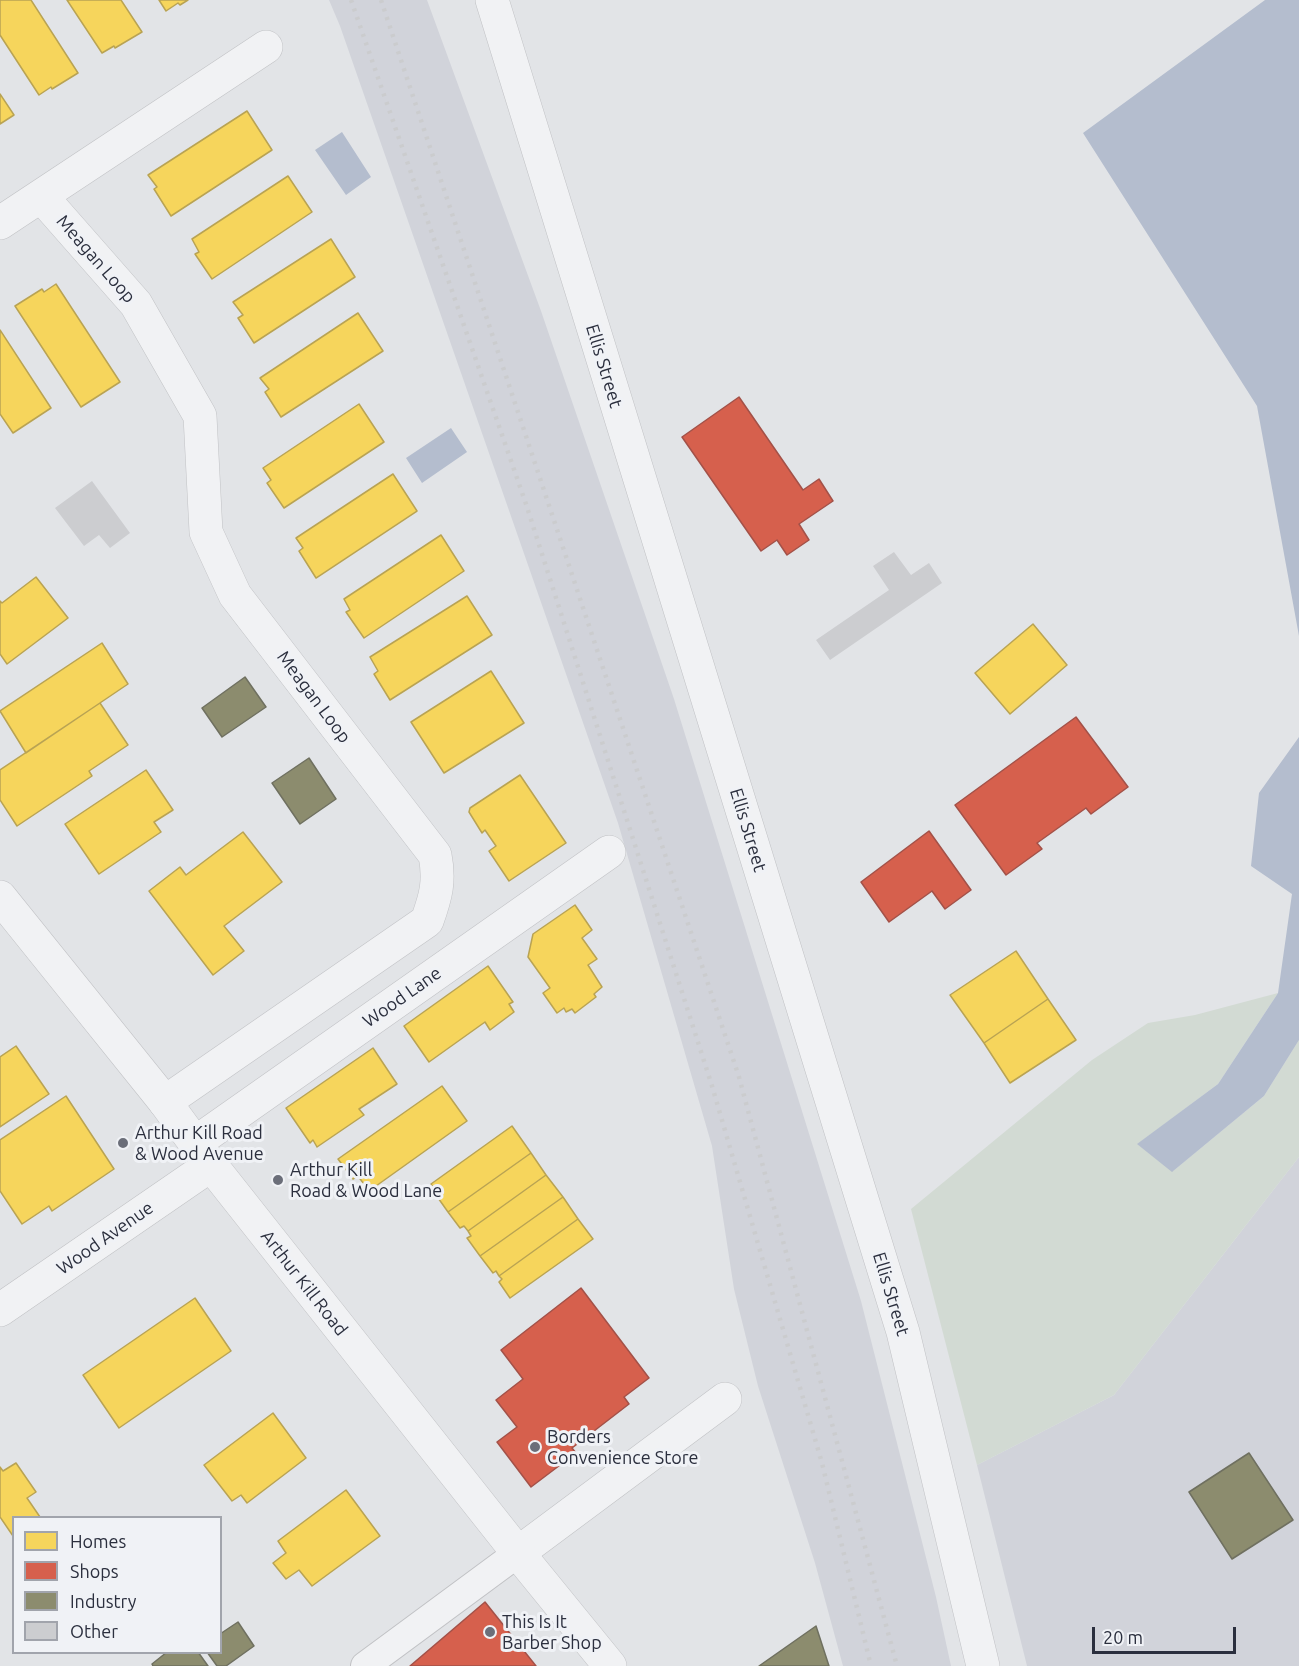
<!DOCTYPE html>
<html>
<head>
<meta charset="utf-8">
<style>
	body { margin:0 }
	#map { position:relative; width:1299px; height:1666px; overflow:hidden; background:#e2e4e7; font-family:Ubuntu,sans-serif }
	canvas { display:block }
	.legend { position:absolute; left:12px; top:1516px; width:210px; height:138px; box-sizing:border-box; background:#f0f2f6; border:2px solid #a1a4ac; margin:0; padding:8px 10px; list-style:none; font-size:18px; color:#2b2f3e }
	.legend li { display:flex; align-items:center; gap:12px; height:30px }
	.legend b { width:30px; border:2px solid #a1a4ac }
	.scale { position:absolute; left:1092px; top:1627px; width:144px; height:27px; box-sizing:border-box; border:3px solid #2b2f3e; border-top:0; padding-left:8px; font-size:18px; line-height:21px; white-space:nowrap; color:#2b2f3e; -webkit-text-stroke:4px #f0f2f6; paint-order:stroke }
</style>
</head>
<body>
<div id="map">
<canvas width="1299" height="1666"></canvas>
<ul class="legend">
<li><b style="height:16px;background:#f6d55c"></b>Homes</li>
<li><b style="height:16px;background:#d6604d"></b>Shops</li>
<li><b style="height:16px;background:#8c8c6e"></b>Industry</li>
<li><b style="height:16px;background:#cccdd0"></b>Other</li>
</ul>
<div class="scale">20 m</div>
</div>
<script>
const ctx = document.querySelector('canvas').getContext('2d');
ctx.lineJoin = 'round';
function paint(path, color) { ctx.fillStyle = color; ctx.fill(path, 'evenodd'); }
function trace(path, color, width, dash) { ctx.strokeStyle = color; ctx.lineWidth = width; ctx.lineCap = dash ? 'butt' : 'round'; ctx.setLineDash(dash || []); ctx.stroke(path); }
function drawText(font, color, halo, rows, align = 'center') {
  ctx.font = font + ' Ubuntu,sans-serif'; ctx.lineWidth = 6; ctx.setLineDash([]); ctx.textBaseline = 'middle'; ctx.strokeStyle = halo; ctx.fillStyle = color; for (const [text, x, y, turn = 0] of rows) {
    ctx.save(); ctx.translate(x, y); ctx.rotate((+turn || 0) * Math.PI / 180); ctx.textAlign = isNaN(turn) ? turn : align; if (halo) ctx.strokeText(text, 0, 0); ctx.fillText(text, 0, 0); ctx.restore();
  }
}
const built = new Path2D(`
	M329,0H427L541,311L674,699L861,1301L936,1597L951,1666H843L815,1563L758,1386L734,1289L712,1146L618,823L340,26Z
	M1299,1157V1666H1027L977,1465L1114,1395Z`);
const green = new Path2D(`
	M1278,993L1218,1084L1138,1144L1173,1171L1264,1096L1299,1040V1157L1114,1395L977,1465L911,1209L1092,1060L1148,1023L1195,1015Z`);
const water = new Path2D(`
	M1265,0H1299V636L1257,406L1083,133Z
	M342,132L371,177L346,195L315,150Z
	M451,428L467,452L422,483L406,458Z
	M1299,737V1040L1264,1096L1172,1172L1137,1144L1218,1084L1278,993L1292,894L1251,866L1259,793Z`);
const homes = new Path2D(`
	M0,0H31L78,73L52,89L51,87L39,95L0,35Z
	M67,0H121L142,32L115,48L114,46L102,53Z
	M159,0H188L180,5L178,3L166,11Z
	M0,94L14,115L0,124Z
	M247,111L272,150L171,216L154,189L157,187L148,175Z
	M288,176L312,212L212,279L195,254L199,252L192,239Z
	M331,239L355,277L254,343L238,318L243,315L233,302Z
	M56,284L120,382L81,407L15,306L42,289L44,292Z
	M358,313L383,351L281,417L265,392L269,389L260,378Z
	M0,330L51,408L13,433L0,414Z
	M359,404L384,442L284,508L267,483L271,480L263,468Z
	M393,474L417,511L316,578L299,551L303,548L296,538Z
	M441,535L464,571L364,638L346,612L350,610L344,599Z
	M36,577L68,618L7,664L0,654V601L2,603Z
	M467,596L492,635L390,700L374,674L378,671L370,657Z
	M1033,624L1067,665L1010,714L975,673Z
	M102,643L128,684L26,753L0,711Z
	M491,671L524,723L444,773L411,722Z
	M100,703L128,745L89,771L92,776L17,826L0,800V770Z
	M146,770L173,810L154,822L161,832L99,874L65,824Z
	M520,775L566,843L509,881L489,851L496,846L485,830L482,833L469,812L470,808Z
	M243,832L282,882L224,926L244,951L213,975L149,891L180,867L186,875Z
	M575,905L592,930L582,938L597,959L588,965L602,987L594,994L596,997L575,1013L572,1009L566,1012L564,1008L557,1013L543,993L550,988L528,957L533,934Z
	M1016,951L1048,999L984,1043L950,995Z
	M488,966L513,1002L509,1004L514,1012L490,1030L485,1022L429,1062L404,1026Z
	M1048,999L1076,1040L1010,1083L984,1043Z
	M16,1046L49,1094L0,1127V1057Z
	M373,1048L397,1084L359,1109L364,1115L317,1147L313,1140L310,1143L286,1108Z
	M442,1086L467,1121L369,1191L358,1176L353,1179L338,1159Z
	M66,1096L114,1169L52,1211L49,1206L22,1224L0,1191V1140Z
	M512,1126L531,1153L448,1212L436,1195L438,1194L431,1184Z
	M531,1153L546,1175L468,1231L464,1226L460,1228L448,1212Z
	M546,1175L563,1197L480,1256L467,1238L471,1236L468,1231Z
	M563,1197L578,1219L499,1276L496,1271L493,1273L480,1256Z
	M578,1219L593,1239L510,1298L499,1282L502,1279L499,1276Z
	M195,1298L231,1351L119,1428L83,1375Z
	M273,1413L306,1458L247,1503L241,1495L232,1501L204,1465Z
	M16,1463L36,1492L27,1498L40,1517L14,1518L13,1536L0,1517V1467L3,1471Z
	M346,1490L380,1536L312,1586L299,1570L286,1579L273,1563L286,1553L278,1541Z`);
const shops = new Path2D(`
	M739,397L803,490L819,479L833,501L799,524L809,540L787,555L777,540L761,551L682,437Z
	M1076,717L1128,787L1091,814L1086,808L1037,843L1042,849L1006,875L955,805Z
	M929,831L971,890L945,909L932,891L889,922L861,882Z
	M581,1288L649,1378L624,1397L629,1404L572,1448L576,1453L531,1487L497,1442L517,1427L496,1400L523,1379L501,1350Z
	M485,1602L536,1666H410Z`);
const industry = new Path2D(`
	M245,677L266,707L222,737L202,708Z
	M309,758L336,799L300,824L272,783Z
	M1249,1453L1293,1520L1232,1559L1189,1492Z
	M238,1622L254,1646L226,1666H217L207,1652H220V1634Z
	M816,1626L829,1666H759Z
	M167,1652H198L208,1666H153L152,1664Z`);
const building = new Path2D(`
	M92,481L130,533L110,548L99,535L84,546L55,508Z
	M894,552L911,575L929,563L942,583L830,660L816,640L889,590L873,566Z`);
const service = new Path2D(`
	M365,1666L518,1553`);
const minor = new Path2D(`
	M492,0L903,1332L983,1666
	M42,197L136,304L200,416L206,532L235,595L435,855C440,881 436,896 427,921L165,1102
	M0,223L266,47
	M195,1143L609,852
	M0,1310L211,1165
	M518,1553L725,1399`);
const tertiary = new Path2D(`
	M0,897L165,1102L211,1165L518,1553L610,1666`);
const rail = new Path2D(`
	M351,0L526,504L712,1086L822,1463L871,1666
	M381,0L739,1077L897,1666`);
const markers = [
	[123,1143,6,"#6b6e79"],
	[278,1180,6,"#6b6e79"],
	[535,1447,6,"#6b6e79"],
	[490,1632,6,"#6b6e79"]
];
const streetNames = [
	["Meagan Loop",96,259,49],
	["Ellis Street",604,366,73],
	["Meagan Loop",314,697,53],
	["Ellis Street",748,830,73],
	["Wood Lane",402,997,-35],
	["Wood Avenue",105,1238,-35],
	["Arthur Kill Road",304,1283,52],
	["Ellis Street",891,1294,73]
];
const poiNames = [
	["Arthur Kill Road",135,1133],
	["& Wood Avenue",135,1154],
	["Arthur Kill",290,1170],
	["Road & Wood Lane",290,1191],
	["Borders",547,1437],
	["Convenience Store",547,1458],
	["This Is It",502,1622],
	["Barber Shop",502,1643]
];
paint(built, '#d1d3da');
paint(green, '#d2dad3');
paint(water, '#b4bdce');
paint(homes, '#f6d55c');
trace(homes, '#b9a353', 1.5);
paint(shops, '#d6604d');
trace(shops, '#a35148', 1.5);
paint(industry, '#8c8c6e');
trace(industry, '#6f7060', 1.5);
paint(building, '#cccdd0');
trace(service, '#c1c2c5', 30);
trace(minor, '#c1c2c5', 34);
trace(tertiary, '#c1c2c5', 34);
trace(service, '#f1f2f4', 28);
trace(minor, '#f1f2f4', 33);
trace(tertiary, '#f1f2f4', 33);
trace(rail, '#cbccce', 4.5, [3, 6]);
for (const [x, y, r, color] of markers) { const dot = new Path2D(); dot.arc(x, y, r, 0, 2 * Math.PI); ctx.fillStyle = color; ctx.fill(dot); trace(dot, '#f0f2f6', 2); }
drawText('18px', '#2b2f3e', '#f0f2f6', streetNames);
drawText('18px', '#2b2f3e', '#f0f2f6', poiNames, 'left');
</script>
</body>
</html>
